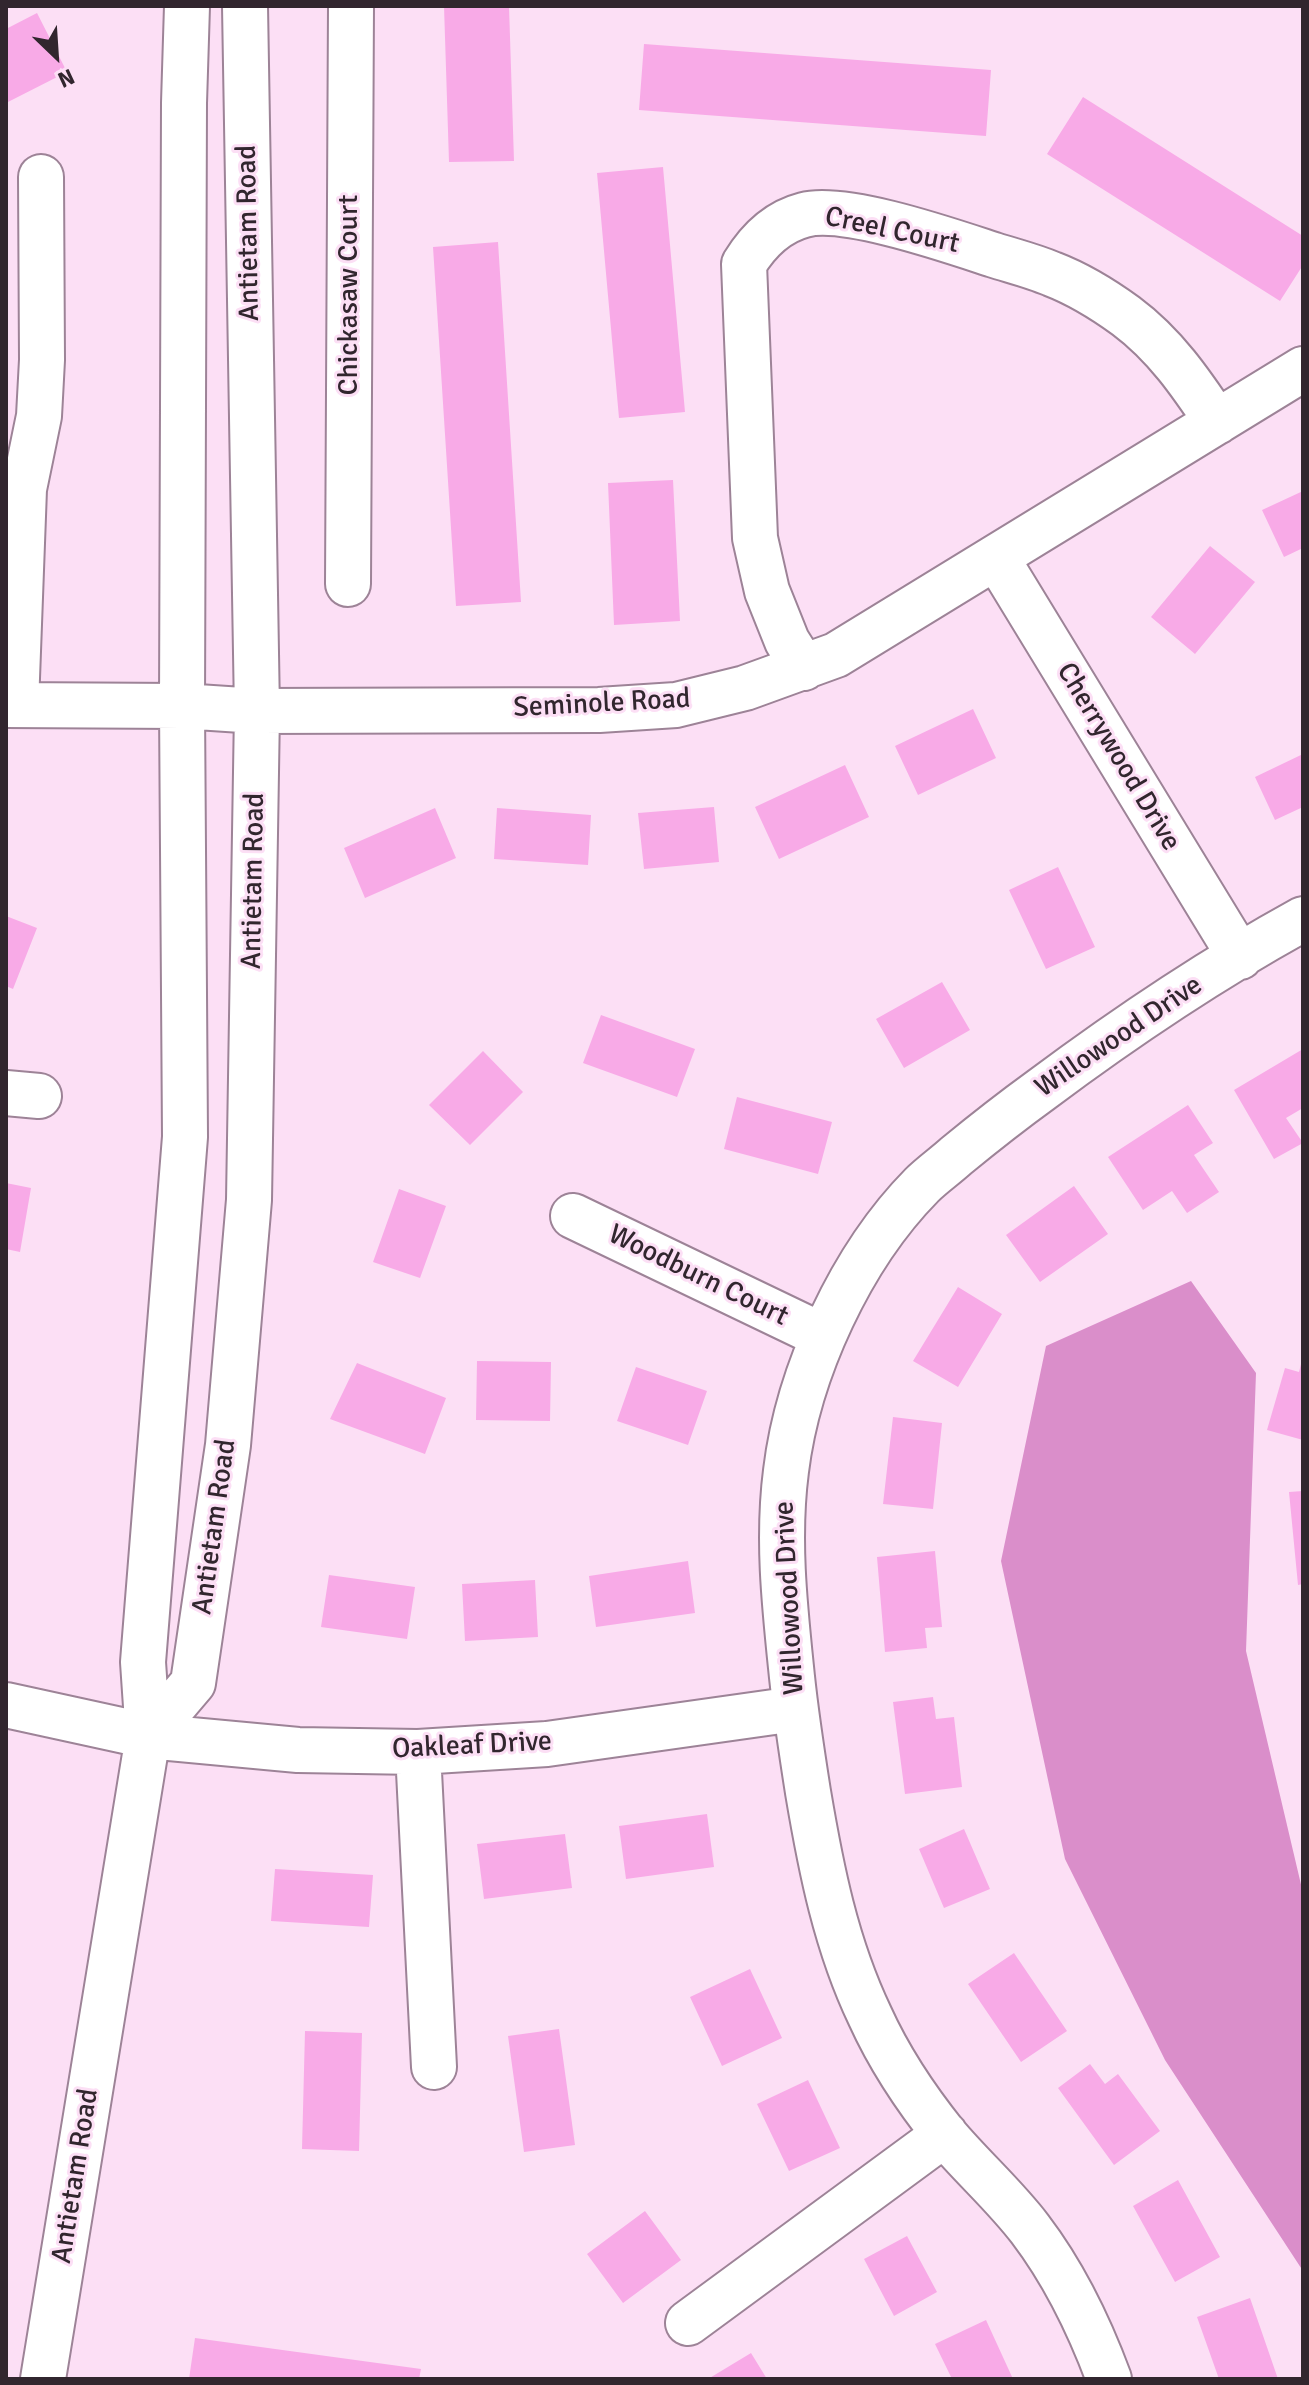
<!DOCTYPE html>
<html>
<head>
<meta charset="utf-8">
<style>
	body { margin:0 }
	#map { position:relative; width:1309px; height:2385px; overflow:hidden; background:#fcdff5; font-family:Signika,sans-serif }
	canvas { display:block }
	.frame { position:absolute; inset:0; border:8px solid #31262e; pointer-events:none }
	.north { position:absolute; left:16px; top:16px; width:80px; height:80px; -webkit-text-stroke:6px #fcdff5; paint-order:stroke; rotate:155deg; font-size:22px; font-weight:700; line-height:32px; text-align:center; color:#31262e }
	.north::after { content:''; display:block; margin:auto; width:28px; height:36px; background:#31262e; clip-path:polygon(50% 0,100% 100%,50% 72%,0 100%) }
</style>
</head>
<body>
<div id="map">
<canvas width="1309" height="2385"></canvas>
<div class="frame"></div>
<div class="north">N</div>
</div>
<script>
const ctx = document.querySelector('canvas').getContext('2d');
ctx.lineJoin = 'round';
function paint(path, color) { ctx.fillStyle = color; ctx.fill(path, 'evenodd'); }
function trace(path, color, width, dash) { ctx.strokeStyle = color; ctx.lineWidth = width; ctx.lineCap = dash ? 'butt' : 'round'; ctx.setLineDash(dash || []); ctx.stroke(path); }
function drawText(font, color, halo, rows, align = 'center') {
  ctx.font = font + ' Signika,sans-serif'; ctx.lineWidth = 6; ctx.setLineDash([]); ctx.textBaseline = 'middle'; ctx.strokeStyle = halo; ctx.fillStyle = color; for (const [text, x, y, turn = 0] of rows) {
    ctx.save(); ctx.translate(x, y); ctx.rotate((+turn || 0) * Math.PI / 180); ctx.textAlign = isNaN(turn) ? turn : align; if (halo) ctx.strokeText(text, 0, 0); ctx.fillText(text, 0, 0); ctx.restore();
  }
}
const forest = new Path2D(`
	M1191,1281L1256,1373L1246,1651L1303,1893V2271L1165,2060L1065,1859L1001,1561L1046,1346Z`);
const building = new Path2D(`
	M444,6H509L514,161L449,162Z
	M37,13L67,72L6,103V29Z
	M644,44L991,70L986,136L639,110Z
	M1083,97L1303,236V265L1280,301L1047,154Z
	M663,167L685,412L619,418L597,173Z
	M498,242L521,602L456,606L433,247Z
	M673,480L680,621L614,625L608,483Z
	M1303,491V548L1284,557L1262,510Z
	M1210,546L1255,582L1195,654L1151,617Z
	M973,709L996,758L918,795L895,746Z
	M1303,754V807L1275,820L1255,777Z
	M845,765L869,817L779,859L755,807Z
	M714,807L719,862L644,869L638,813Z
	M435,808L456,858L365,898L344,848Z
	M497,808L591,815L588,865L494,859Z
	M1058,867L1095,947L1046,969L1009,890Z
	M6,916L37,928L13,989L6,986Z
	M942,982L970,1030L904,1068L876,1019Z
	M601,1015L695,1049L677,1097L583,1063Z
	M1303,1049V1108L1286,1118L1303,1143L1274,1159L1234,1090Z
	M483,1051L523,1092L470,1145L429,1105Z
	M737,1097L832,1122L818,1174L724,1149Z
	M1188,1105L1213,1143L1194,1155L1219,1192L1187,1213L1172,1191L1143,1210L1108,1157Z
	M6,1183L31,1188L20,1252L6,1249Z
	M1074,1186L1108,1234L1040,1282L1006,1235Z
	M399,1189L446,1206L420,1278L373,1262Z
	M958,1287L1002,1314L958,1387L913,1361Z
	M1302,1360H1303V1440L1267,1430L1285,1368L1299,1372Z
	M477,1361L551,1362L550,1421L476,1420Z
	M357,1363L446,1398L425,1454L330,1419Z
	M636,1367L707,1391L688,1445L617,1421Z
	M893,1417L942,1423L933,1509L883,1504Z
	M1303,1491V1584L1298,1585L1289,1492Z
	M935,1551L942,1627L925,1628L927,1648L885,1652L877,1557Z
	M688,1561L695,1613L596,1627L589,1576Z
	M329,1575L415,1587L407,1639L321,1627Z
	M535,1580L538,1637L465,1641L462,1584Z
	M933,1697L936,1719L954,1717L962,1787L905,1794L893,1702Z
	M707,1814L714,1867L626,1879L619,1826Z
	M964,1829L990,1889L944,1908L919,1849Z
	M565,1834L572,1888L484,1899L477,1844Z
	M275,1869L373,1875L369,1927L271,1921Z
	M1014,1953L1067,2031L1021,2062L968,1984Z
	M750,1969L782,2038L722,2066L690,1997Z
	M559,2029L575,2145L524,2152L508,2036Z
	M305,2031L362,2033L359,2151L302,2149Z
	M1090,2064L1105,2084L1118,2074L1160,2131L1114,2165L1058,2088Z
	M808,2080L840,2148L789,2171L757,2104Z
	M1178,2180L1220,2257L1175,2282L1133,2206Z
	M645,2211L681,2260L623,2303L587,2254Z
	M907,2236L937,2292L894,2316L864,2259Z
	M1250,2298L1278,2379H1219L1197,2317Z
	M986,2320L1013,2379H952L935,2344Z
	M195,2338L421,2369L419,2379H189Z
	M751,2353L767,2379H708Z`);
const minor = new Path2D(`
	M996,557L1240,957
	M348,584L351,6
	M804,668L787,641L767,591L755,538L744,264C758,241 777,222 804,215C845,204 951,241 994,255C1013,261 1033,266 1052,274C1078,284 1104,300 1126,316C1165,345 1191,383 1217,422
	M6,705L182,706L257,711L599,710L676,705L745,688L836,655L1303,369
	M16,705L24,489L39,416L42,360L41,177
	M6,1093L39,1096
	M573,1216L823,1336
	M6,1705L148,1736L298,1750L418,1752L547,1744L795,1709
	M148,1736L193,1683L228,1445L249,1200L257,711L245,6
	M418,1752L434,2067
	M688,2323L945,2134
	M43,2379L148,1736L143,1662L185,1137L182,706L184,103L187,6
	M1109,2379C1089,2325 1065,2275 1030,2229C1005,2196 973,2168 946,2136C917,2100 889,2058 870,2016C836,1945 821,1869 808,1792C802,1754 796,1715 792,1677C785,1609 777,1540 786,1471C798,1372 851,1257 922,1185C932,1175 945,1166 956,1156C984,1133 1012,1111 1041,1090C1124,1028 1212,969 1303,919`);
const streetNames = [
	["Creel Court",892,231,12],
	["Antietam Road",249,233,-91],
	["Chickasaw Court",350,295,-90],
	["Seminole Road",602,704,-3],
	["Cherrywood Drive",1118,757,59],
	["Antietam Road",254,881,-89],
	["Willowood Drive",1119,1037,-34],
	["Woodburn Court",698,1276,26],
	["Antietam Road",215,1527,-82],
	["Willowood Drive",790,1598,-93],
	["Oakleaf Drive",472,1746,-3],
	["Antietam Road",76,2176,-81]
];
paint(forest, '#da8eca');
paint(building, '#f8aae7');
trace(minor, '#9d8397', 48);
trace(minor, '#fff', 44);
drawText('28px', '#31262e', '#fcdff5', streetNames);
</script>
</body>
</html>
